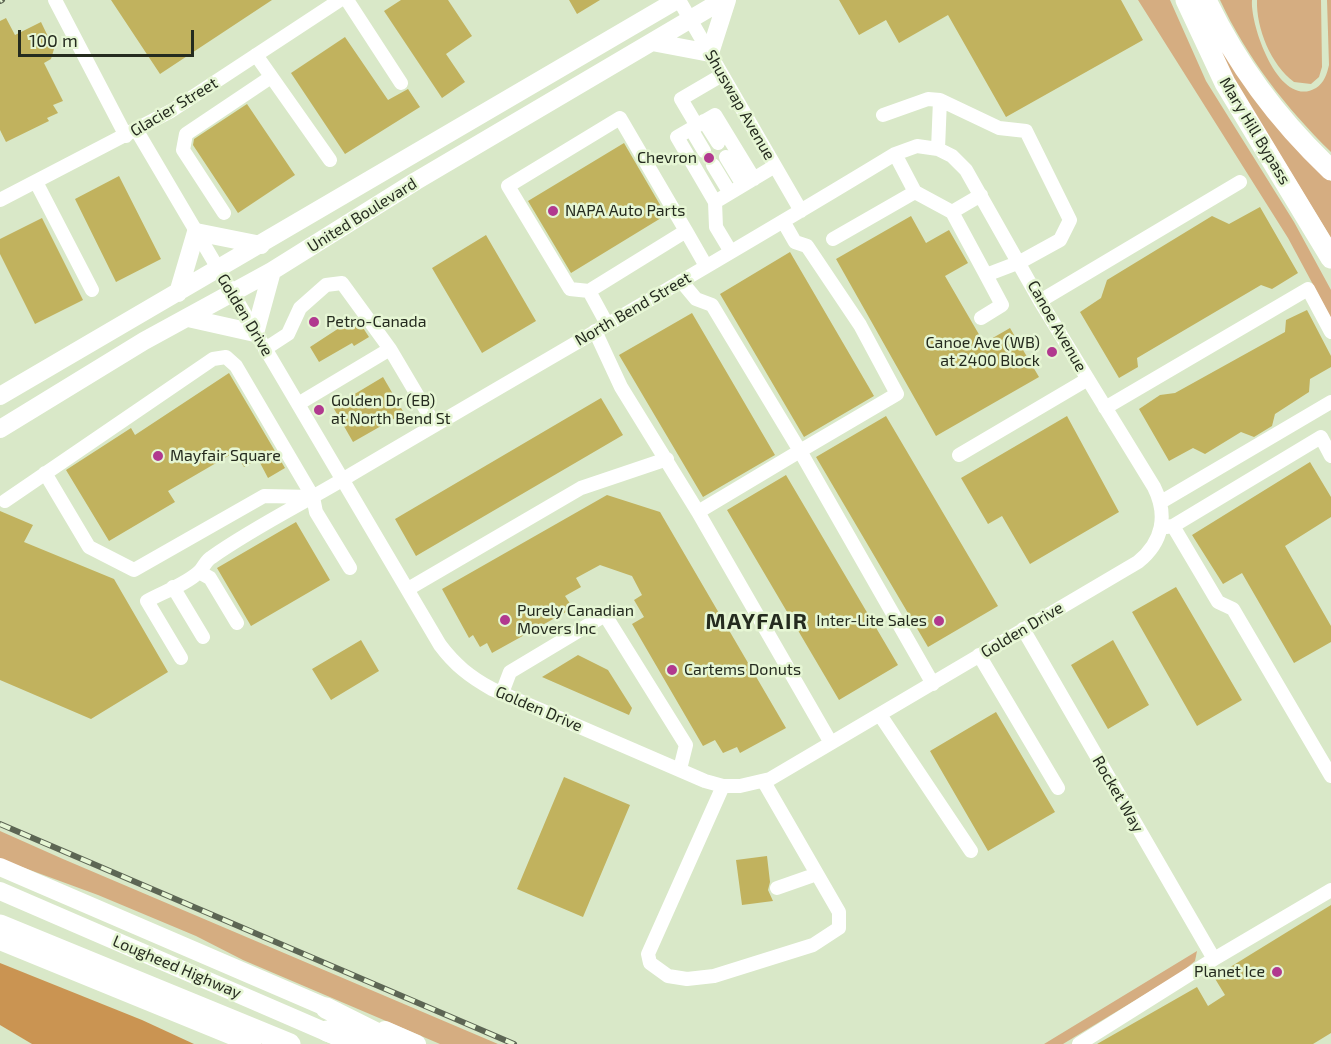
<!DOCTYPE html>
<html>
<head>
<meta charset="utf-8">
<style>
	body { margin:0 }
	#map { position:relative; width:1331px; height:1044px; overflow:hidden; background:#d9e8c8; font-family:"Exo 2",sans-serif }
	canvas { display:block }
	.scale { position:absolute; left:18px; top:30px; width:176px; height:27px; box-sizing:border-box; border:3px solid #252b1f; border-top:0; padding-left:8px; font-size:18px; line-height:21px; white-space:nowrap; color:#252b1f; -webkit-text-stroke:4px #e6f6d4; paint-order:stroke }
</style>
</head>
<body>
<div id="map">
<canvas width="1331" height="1044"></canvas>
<div class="scale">100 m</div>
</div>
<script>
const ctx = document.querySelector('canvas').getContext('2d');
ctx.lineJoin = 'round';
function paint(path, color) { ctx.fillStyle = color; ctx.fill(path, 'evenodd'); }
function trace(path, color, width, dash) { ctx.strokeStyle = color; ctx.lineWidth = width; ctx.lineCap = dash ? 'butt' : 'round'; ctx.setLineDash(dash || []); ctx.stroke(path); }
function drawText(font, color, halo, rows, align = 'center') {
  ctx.font = font + ' "Exo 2",sans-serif'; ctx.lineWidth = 5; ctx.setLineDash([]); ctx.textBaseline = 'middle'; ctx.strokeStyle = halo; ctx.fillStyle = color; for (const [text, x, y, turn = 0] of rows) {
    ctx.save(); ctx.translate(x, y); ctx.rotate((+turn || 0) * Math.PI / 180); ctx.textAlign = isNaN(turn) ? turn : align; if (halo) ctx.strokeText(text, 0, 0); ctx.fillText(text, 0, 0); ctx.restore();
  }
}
const green = new Path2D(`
	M1138,0H1170L1206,81L1294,222L1331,290V318L1288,238Z
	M1196,0L1315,167L1331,181V238L1229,71Z
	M1220,0H1252C1250,25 1279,110 1316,88C1324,83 1327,74 1329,65L1327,0H1331V152C1286,108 1247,58 1220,0Z
	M1257,0H1321L1322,67L1319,77L1311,84L1294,82C1271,65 1256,28 1257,0Z
	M0,831L63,859L498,1044H440L243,960L196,936L98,895L0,859Z
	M1197,951L1195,961L1182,972L1063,1044H1044Z`);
const forest = new Path2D(`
	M0,963L142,1020L194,1044H32L0,1025Z`);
const building = new Path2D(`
	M111,0H272L160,74Z
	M401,0H448L472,36L446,54L465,82L442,98L384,11Z
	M569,0H600L577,14Z
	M839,0H1121L1143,40L1006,117L948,15L899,43L886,20L859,35Z
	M6,18L15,35L41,22L54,49L51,59L44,63L63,101L53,105L58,113L47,118L49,121L6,142L0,130V21Z
	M345,37L388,100L408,89L420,107L345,154L291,73Z
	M247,104L295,175L238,213L193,145L194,139Z
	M624,143L666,215L571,273L528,201Z
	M119,176L161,259L116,282L75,199Z
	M1260,207L1298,273L1272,289L1261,285L1137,358L1138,367L1119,378L1080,312L1101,298L1107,280L1212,216L1229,224Z
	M911,216L926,243L949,230L968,263L945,276L984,343L1010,328L1039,377L936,436L836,259Z
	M42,218L83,300L35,324L0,254V239Z
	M486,235L536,321L482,353L432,268Z
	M790,252L874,396L804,437L720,294Z
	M1307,310L1331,356V367L1310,379L1309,392L1275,414L1272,426L1254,437L1241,432L1205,454L1193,448L1169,461L1139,409L1160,395L1175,393L1285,332L1286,320Z
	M692,313L775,455L703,497L619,355Z
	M356,317L369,337L354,346L352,343L319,362L310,347Z
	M229,373L285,468L268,478L258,459L244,467L235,452L168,491L175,502L109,541L66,470L131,428L135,435Z
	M383,377L404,413L353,442L333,407Z
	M601,398L623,435L416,556L395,519Z
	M886,416L998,606L928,647L816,457Z
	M1067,416L1119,512L1030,564L1002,516L988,524L961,478Z
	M1310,462L1331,497V517L1285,546L1331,626V642L1294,663L1242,573L1223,584L1192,535Z
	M786,475L898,665L839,700L727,510Z
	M607,495L660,512L786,728L740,753L737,747L723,753L715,740L703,746L632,624L644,617L634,600L642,595L632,576L600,565L576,578L581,587L565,596L573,608L492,653L487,643L480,647L473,635L469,638L442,589Z
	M0,511L33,525L24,542L114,579L168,672L91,719L0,680Z
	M296,522L330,580L251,626L217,568Z
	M1176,587L1242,700L1197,726L1132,612Z
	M361,640L379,671L331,700L312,669Z
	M1113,640L1149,705L1108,729L1071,665Z
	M578,655L608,670L632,708L629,715L542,677Z
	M996,712L1055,812L988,851L930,751Z
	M564,777L630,805L583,917L517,889Z
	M767,856L770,882L768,890L773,901L742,905L736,860Z
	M1331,905V1033L1313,1044H1097L1197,987L1208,1006L1225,995L1214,977Z`);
const minor = new Path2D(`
	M55,0L126,136
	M347,0L401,83
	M679,0L801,211
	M256,55L330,160
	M940,100L999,128L1026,131L1070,220L1060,240L1020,262L986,275L1002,305L981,318
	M883,115L928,99L940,100L938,149
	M704,121L718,143
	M697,126L681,99L722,75
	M691,129L704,151
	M137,131C238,302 339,473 440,645C455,665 470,677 492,689L705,781L723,786H740L770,779L1138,562C1163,542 1168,515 1154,487L1040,301L966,170L952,156L938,149L917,146L895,154C716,263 533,367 352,474C306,502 256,526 212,557C206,560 204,567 200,571C187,584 163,592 147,601L181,658
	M895,154L915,192
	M726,157L743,185
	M713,165L730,193
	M36,182L92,290
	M0,200L171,111L340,0
	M715,202L677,137L715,115L754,179
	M952,212L981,195
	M224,213L183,150L186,134L271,77
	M783,221L795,242L807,246L860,325L897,394L800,451L933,684
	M833,239L915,192L952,212L986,275
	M731,252L716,227L715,202L775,166
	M589,291L570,289L508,186L620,118L686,231
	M1040,301L1240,182
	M607,324L589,291L686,231L706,266
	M595,331L621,387L698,512L800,451L712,305L696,299L681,281
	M265,349L288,334L300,308L326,285L342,283L390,349L435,425
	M298,404L390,349
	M1105,408L1308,289L1331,332
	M959,455L1088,379
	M45,473L89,547L134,570L264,496L313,497
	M5,501L213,359L226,357L236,366L313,497L316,512L350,568
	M1161,502L1331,402
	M698,512L831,743
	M1173,526L1218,602L1233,609L1331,776
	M1166,527L1173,526L1321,437L1331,456
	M199,572L210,578L237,623
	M173,587L203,637
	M408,589L581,488L667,459
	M1023,629L1214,959
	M979,655L1058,788
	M502,693L510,672L605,615L686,745L680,769
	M880,715L971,851
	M723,786L648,954L650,963L668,976L687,979L714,976L813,945L839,928V912L764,782
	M777,888L817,874
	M1079,1044L1214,959L1331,890`);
const major = new Path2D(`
	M652,42L710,53L727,0
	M178,293L196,232L261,245
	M188,318L255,333L272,271
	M0,396L677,0
	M0,429L144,341L272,271L416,181L723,0
	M0,867L337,1012
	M0,891L340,1038
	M0,941L252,1044
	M385,1030L417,1044`);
const highway = new Path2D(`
	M1186,0L1225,83L1331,258
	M1206,0C1237,65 1279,121 1331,170
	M0,925L290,1044
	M326,1008L398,1044
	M327,1031L365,1044`);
const rail = new Path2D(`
	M0,1L2,0
	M0,824L514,1044`);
const markers = [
	[709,158,6,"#b1398f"],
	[553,211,6,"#b1398f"],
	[314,322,6,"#b1398f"],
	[1052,352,6,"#b1398f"],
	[319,410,6,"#b1398f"],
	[158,456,6,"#b1398f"],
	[505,620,6,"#b1398f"],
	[939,621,6,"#b1398f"],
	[672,670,6,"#b1398f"],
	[1277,972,6,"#b1398f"]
];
const streetNames = [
	["Shuswap Avenue",740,105,60],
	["Glacier Street",174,107,-31],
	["Mary Hill Bypass",1255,131,59],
	["United Boulevard",362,215,-32],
	["North Bend Street",633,309,-30],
	["Golden Drive",245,315,59],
	["Canoe Avenue",1057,326,60],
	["Golden Drive",1022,630,-31],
	["Golden Drive",539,709,23],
	["Rocket Way",1118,794,60],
	["Lougheed Highway",177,967,23]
];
const poiNames = [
	["Chevron",697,158,"right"],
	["NAPA Auto Parts",565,211],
	["Petro-Canada",326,322],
	["Canoe Ave (WB)",1040,343,"right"],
	["at 2400 Block",1040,361,"right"],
	["Golden Dr (EB)",331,401],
	["at North Bend St",331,419],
	["Mayfair Square",170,456],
	["Purely Canadian",517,611],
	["Movers Inc",517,629],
	["Inter-Lite Sales",927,621,"right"],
	["Cartems Donuts",684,670],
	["Planet Ice",1265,972,"right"]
];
const districtNames = [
	["MAYFAIR",757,622]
];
paint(green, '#d5ad81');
paint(forest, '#ca9452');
paint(building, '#c1b25e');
trace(minor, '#fff', 14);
trace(major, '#fff', 18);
trace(highway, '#fff', 21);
trace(rail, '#5d6654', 6);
trace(rail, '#e6f6d4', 4, [11]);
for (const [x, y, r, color] of markers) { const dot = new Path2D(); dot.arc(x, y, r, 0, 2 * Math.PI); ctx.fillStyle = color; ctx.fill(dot); trace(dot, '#e6f6d4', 2); }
drawText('16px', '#252b1f', '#e6f6d4', streetNames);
drawText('16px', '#252b1f', '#e6f6d4', poiNames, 'left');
ctx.letterSpacing = '1.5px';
drawText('bold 22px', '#252b1f', '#e6f6d4', districtNames);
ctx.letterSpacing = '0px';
</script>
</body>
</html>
